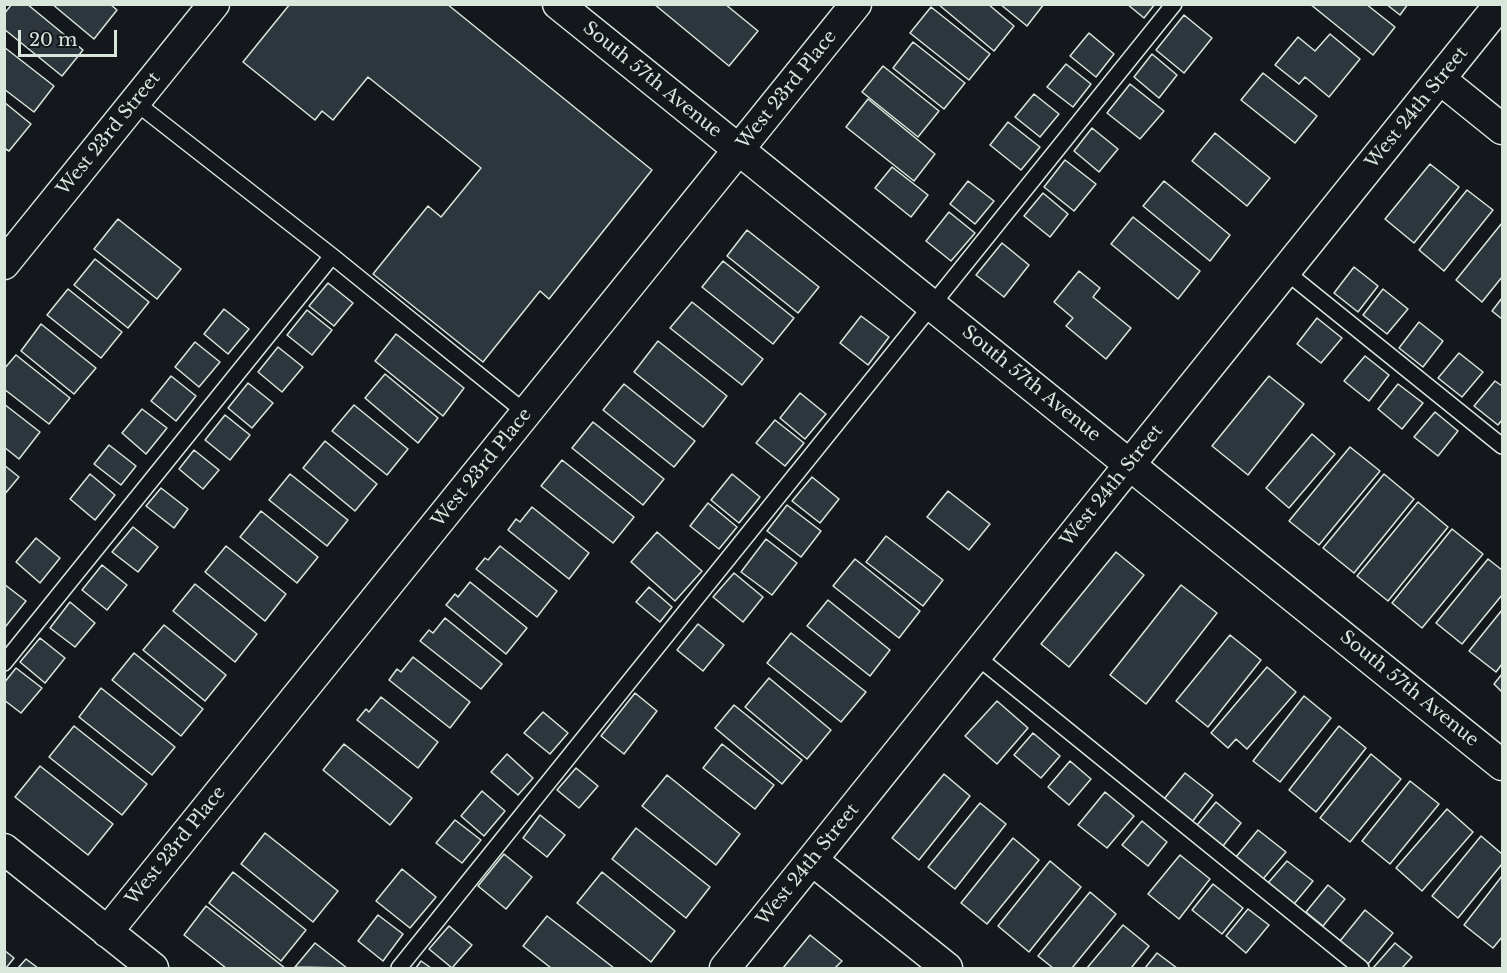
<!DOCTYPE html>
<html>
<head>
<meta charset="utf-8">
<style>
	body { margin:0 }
	#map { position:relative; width:1507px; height:973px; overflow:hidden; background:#14181c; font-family:"Libre Baskerville",serif }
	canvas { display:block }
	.frame { position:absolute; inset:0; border:6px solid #d8e6dc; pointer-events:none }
	.scale { position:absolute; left:18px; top:30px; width:99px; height:27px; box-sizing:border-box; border:3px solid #d8e6dc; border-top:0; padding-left:8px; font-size:18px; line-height:21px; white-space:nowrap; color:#d8e6dc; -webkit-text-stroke:4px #14181c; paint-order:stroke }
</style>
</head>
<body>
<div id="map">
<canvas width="1507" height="973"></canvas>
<div class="frame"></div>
<div class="scale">20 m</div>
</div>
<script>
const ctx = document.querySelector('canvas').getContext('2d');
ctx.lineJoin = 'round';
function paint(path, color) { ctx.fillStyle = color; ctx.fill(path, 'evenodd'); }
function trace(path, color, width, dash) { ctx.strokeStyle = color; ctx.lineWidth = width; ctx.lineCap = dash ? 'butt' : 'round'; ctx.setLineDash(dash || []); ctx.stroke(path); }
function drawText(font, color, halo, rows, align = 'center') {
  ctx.font = font + ' "Libre Baskerville",serif'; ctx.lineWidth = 4.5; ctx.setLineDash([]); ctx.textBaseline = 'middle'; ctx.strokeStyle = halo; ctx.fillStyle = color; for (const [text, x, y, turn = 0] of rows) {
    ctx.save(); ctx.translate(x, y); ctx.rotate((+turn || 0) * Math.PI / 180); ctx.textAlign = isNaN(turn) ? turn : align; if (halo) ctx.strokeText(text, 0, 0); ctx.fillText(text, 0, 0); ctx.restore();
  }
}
const building = new Path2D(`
	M12,4H27L83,50L62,76L4,29V14Z
	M52,4H110L117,10L94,39Z
	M290,4H447L652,170L549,299L540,291L483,362L373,274L428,206L441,217L481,168L368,77L333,120L322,111L315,120L243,62Z
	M654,4H725L758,31L729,66Z
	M938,4H988L1014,26L994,51Z
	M1000,4H1044L1027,26Z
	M1127,4H1155L1144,18Z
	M1310,4H1366L1395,27L1373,55Z
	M1386,4H1408L1400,15Z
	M931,7L990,54L969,80L910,33Z
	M1184,15L1212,38L1184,73L1156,50Z
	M1089,33L1114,54L1096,77L1070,56Z
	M1330,34L1360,59L1329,97L1305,77L1299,84L1275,65L1298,37L1315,51Z
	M913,42L965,83L944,109L893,68Z
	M4,47L54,86L34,112L4,89Z
	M1152,54L1177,75L1159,98L1134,77Z
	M1066,64L1091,84L1073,107L1047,87Z
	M883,66L939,111L918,137L862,92Z
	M1263,73L1317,116L1295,143L1241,100Z
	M1130,84L1164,111L1140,139L1107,113Z
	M1034,94L1059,114L1040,137L1015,117Z
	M868,99L935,154L914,181L846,127Z
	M4,102L31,124L9,151L4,148Z
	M1008,122L1040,147L1021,170L990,145Z
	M1092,128L1118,149L1099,172L1074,151Z
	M1215,133L1270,178L1247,206L1192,161Z
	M1065,160L1096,184L1074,211L1044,187Z
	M1430,164L1459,187L1414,243L1385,219Z
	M892,167L928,195L911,217L875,188Z
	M968,181L994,201L975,224L950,204Z
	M1164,181L1230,235L1210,261L1143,206Z
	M1467,190L1493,210L1444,271L1419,250Z
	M1043,193L1068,214L1050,237L1024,216Z
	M949,212L975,233L951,261L926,241Z
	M1133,217L1200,271L1178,299L1111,244Z
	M118,219L181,269L157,299L94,249Z
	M1502,223V277L1482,302L1456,280Z
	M747,230L819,287L798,313L727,256Z
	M1002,243L1029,265L1004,297L976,275Z
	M95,259L149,302L128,328L74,285Z
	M723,261L794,318L773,344L702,287Z
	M1354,267L1378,286L1358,312L1334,293Z
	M1079,271L1100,288L1093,297L1131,328L1106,359L1066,326L1073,318L1054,302Z
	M328,283L353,303L334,326L309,306Z
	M68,289L122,332L101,358L47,315Z
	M1383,289L1408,309L1387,334L1363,315Z
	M1502,298V319L1492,311Z
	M692,302L763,359L742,385L670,328Z
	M224,309L249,329L228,354L204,334Z
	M307,310L332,330L312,355L287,335Z
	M861,316L889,337L868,365L840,343Z
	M1317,318L1342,338L1321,363L1297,344Z
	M1419,322L1443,341L1423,367L1399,348Z
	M41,324L96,368L74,394L21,351Z
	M396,334L464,388L443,416L375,361Z
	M658,341L727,396L703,427L634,372Z
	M195,342L220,362L199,387L175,367Z
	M278,347L303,367L282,392L258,372Z
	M1459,353L1483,372L1462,397L1438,378Z
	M16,355L70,398L49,424L4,389V369Z
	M1365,356L1389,375L1369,401L1344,381Z
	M385,374L438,418L418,443L365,398Z
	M171,376L196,396L176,421L151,401Z
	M1269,376L1304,404L1248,475L1212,446Z
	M1495,381L1502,386V420L1498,425L1474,406Z
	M248,383L273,403L252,428L228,408Z
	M624,384L695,441L674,467L603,410Z
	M1398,384L1423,403L1402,429L1378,409Z
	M800,393L826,414L805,439L780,418Z
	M4,404L40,432L19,459L4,447Z
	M354,405L408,449L387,475L332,431Z
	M142,409L167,428L146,454L122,433Z
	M1435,412L1458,431L1438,456L1414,437Z
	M225,415L250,435L230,460L205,440Z
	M775,420L804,443L785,466L756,443Z
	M593,422L664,479L643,505L572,448Z
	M1312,434L1335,454L1289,508L1266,488Z
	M325,441L377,484L355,511L303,468Z
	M109,445L136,466L121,485L94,464Z
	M1350,447L1380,471L1319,545L1289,521Z
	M194,450L219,470L203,489L179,469Z
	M562,460L634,517L613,543L541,486Z
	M4,465L19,477L4,495Z
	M90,474L115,495L95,520L70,499Z
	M290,474L348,520L327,546L269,500Z
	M732,474L760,497L739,523L711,500Z
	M1384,474L1414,499L1354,573L1323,548Z
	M812,477L839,499L820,523L792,501Z
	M161,488L188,509L174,528L146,506Z
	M948,491L990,524L969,550L927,517Z
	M1418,502L1448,527L1388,601L1357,576Z
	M708,503L737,527L719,549L690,526Z
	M787,505L821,531L801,557L767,531Z
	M532,507L589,553L569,579L508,530L516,519L520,522Z
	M261,511L318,557L297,583L240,537Z
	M133,527L158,547L138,572L112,552Z
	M1452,529L1483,554L1422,628L1392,603Z
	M657,532L702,571L675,601L631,562Z
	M886,536L943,580L923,606L866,562Z
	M36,538L60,558L40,583L16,562Z
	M766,539L797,563L772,595L741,572Z
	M226,546L286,594L265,621L205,572Z
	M500,546L557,591L537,617L476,569L485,558L488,560Z
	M1116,552L1144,575L1069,667L1041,644Z
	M855,559L920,611L899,638L833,586Z
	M1488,559L1502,570V595L1462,644L1436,623Z
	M102,565L127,585L107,610L82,590Z
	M734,573L763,597L743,622L713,597Z
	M470,582L527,628L506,654L446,605L455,594L458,597Z
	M4,584L26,601L6,626L4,625Z
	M195,584L257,634L235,662L173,611Z
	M1181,585L1217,613L1146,704L1110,675Z
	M649,587L672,607L660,622L636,602Z
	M828,600L890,650L870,676L807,626Z
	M70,602L95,623L75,647L50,628Z
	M1502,610V664L1496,672L1469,651Z
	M445,618L502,664L481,689L420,641L429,630L433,633Z
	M698,624L724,645L703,671L677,650Z
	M164,625L226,675L205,701L143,650Z
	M791,633L866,692L841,722L767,663Z
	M1230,635L1261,660L1208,727L1176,701Z
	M40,638L65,658L45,683L20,662Z
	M134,653L203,709L181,736L112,680Z
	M413,657L470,702L450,728L389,680L397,669L401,672Z
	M1267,667L1296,692L1247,749L1236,739L1228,748L1211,733Z
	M16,668L42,688L21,713L4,700V683Z
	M1502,674V692L1494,684Z
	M769,678L831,730L807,759L745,707Z
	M101,688L175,747L152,775L79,717Z
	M635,693L657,711L624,754L601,736Z
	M1304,696L1331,718L1280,782L1253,761Z
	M381,697L438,742L418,768L357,720L366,709L369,712Z
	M997,701L1028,728L997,764L965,736Z
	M734,705L802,760L782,784L715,728Z
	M543,712L568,733L550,754L524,733Z
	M74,726L147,784L122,815L49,757Z
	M1339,726L1366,748L1316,812L1289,790Z
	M1033,733L1060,756L1041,778L1014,755Z
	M344,744L412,798L390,825L323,770Z
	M722,744L774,785L755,809L703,768Z
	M507,754L533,778L518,795L491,772Z
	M1371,754L1401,779L1350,842L1320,818Z
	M1070,761L1091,779L1069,805L1048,787Z
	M40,766L113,824L88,855L15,797Z
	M576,768L598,786L579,808L557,790Z
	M1185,773L1213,795L1192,822L1164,799Z
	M944,774L970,796L919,860L892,838Z
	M667,775L740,834L716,865L642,806Z
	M1410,781L1439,804L1390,864L1362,841Z
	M482,791L505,811L484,836L461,816Z
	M1105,792L1134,816L1107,848L1078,825Z
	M1216,802L1241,823L1223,846L1197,825Z
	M980,803L1006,824L955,889L928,867Z
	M1447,809L1473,832L1422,891L1396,868Z
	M540,815L565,835L547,857L523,838Z
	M455,820L481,840L462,863L436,843Z
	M1142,821L1167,842L1148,866L1122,845Z
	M636,828L710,887L686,918L612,859Z
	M1258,830L1286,852L1263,879L1236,857Z
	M265,833L338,891L313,922L241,864Z
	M1481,836L1502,854V864L1458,918L1432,896Z
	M1013,838L1039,860L987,924L961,903Z
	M504,854L532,877L506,909L478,886Z
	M1180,855L1210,879L1179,919L1148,894Z
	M1050,861L1081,887L1029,952L998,926Z
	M1287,861L1313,881L1294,904L1268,883Z
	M402,869L436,897L410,928L376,901Z
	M233,872L306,930L281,961L209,903Z
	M602,872L675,931L651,962L577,903Z
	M1502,876V937L1493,948L1464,925Z
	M1213,884L1243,908L1222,934L1192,910Z
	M1328,885L1345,899L1323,926L1306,912Z
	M1090,892L1116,914L1072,968H1053L1038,956Z
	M206,906L285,968H226L184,935Z
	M1248,909L1269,925L1246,953L1226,936Z
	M1365,910L1393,933L1368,964L1340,941Z
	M378,915L403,934L383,961L358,941Z
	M547,916L614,968H551L523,946Z
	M1123,925L1149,946L1131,968H1087Z
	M449,926L472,945L452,968L429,949Z
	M810,935L842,961L835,968H783Z
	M315,943L347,968L295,967Z
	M1395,943L1412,957L1402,968H1373Z
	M4,950L14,958L6,968H4Z
	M1157,953L1177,968H1145Z
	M26,959L38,968H18Z
	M421,961L431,968H416Z`);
const lane = new Path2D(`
	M135,102L332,256L526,413
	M1285,271L1502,446
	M976,656L1361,968
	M4,663L332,256
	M399,968L1174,4`);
const street = new Path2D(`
	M558,4L1502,765
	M1440,79L1502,129
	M4,264L214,4
	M4,849L153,968
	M812,860L947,968
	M107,932L856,4
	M725,968L1500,4`);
const streetNames = [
	["South 57th Avenue",652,80,39],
	["West 23rd Place",787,90,-51],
	["West 24th Street",1417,108,-51],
	["West 23rd Street",109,134,-51],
	["South 57th Avenue",1031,384,39],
	["West 23rd Place",482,468,-51],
	["West 24th Street",1112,486,-51],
	["South 57th Avenue",1409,689,39],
	["West 23rd Place",176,846,-51],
	["West 24th Street",808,865,-51]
];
paint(building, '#2c363c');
trace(building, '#d8e6dc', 1.5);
trace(lane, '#d8e6dc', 18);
trace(street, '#d8e6dc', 33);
trace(lane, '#14181c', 15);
trace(street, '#14181c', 30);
drawText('18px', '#d8e6dc', '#14181c', streetNames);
</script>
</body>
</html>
